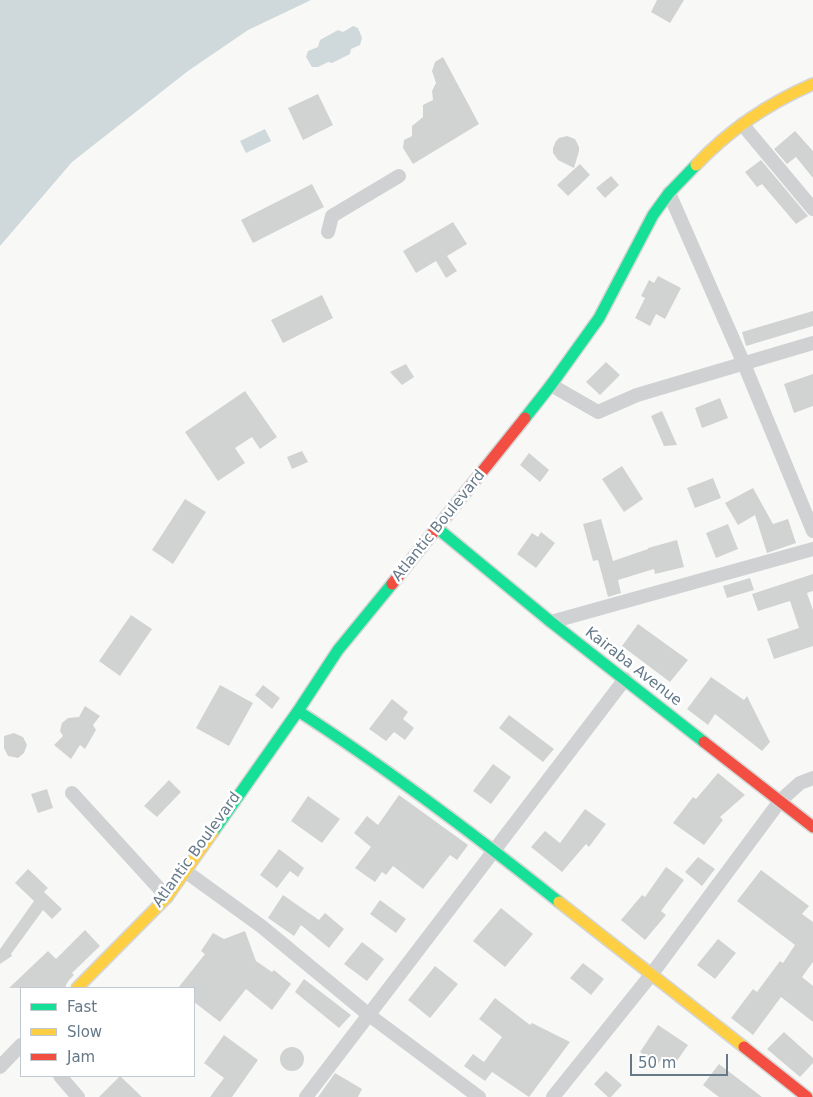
<!DOCTYPE html>
<html>
<head>
<meta charset="utf-8">
<style>
	body { margin:0 }
	#map { position:relative; width:813px; height:1097px; overflow:hidden; background:#f8f8f7; font-family:"DejaVu Sans",sans-serif }
	canvas { display:block }
	.legend { position:absolute; left:20px; top:987px; width:175px; height:90px; box-sizing:border-box; background:#fff; border:1px solid #c1c9d0; margin:0; padding:6px 9px; list-style:none; font-size:15px; color:#657989 }
	.legend li { display:flex; align-items:center; gap:10px; height:25px }
	.legend b { width:25px; border:1px solid #c1c9d0 }
	.scale { position:absolute; left:630px; top:1054px; width:98px; height:22px; box-sizing:border-box; border:2px solid #657989; border-top:0; padding-left:6px; font-size:15px; line-height:18px; white-space:nowrap; color:#657989; -webkit-text-stroke:4px #fff; paint-order:stroke }
</style>
</head>
<body>
<div id="map">
<canvas width="813" height="1097"></canvas>
<ul class="legend">
<li><b style="height:6px;background:#16e098"></b>Fast</li>
<li><b style="height:6px;background:#ffcf43"></b>Slow</li>
<li><b style="height:6px;background:#f24e42"></b>Jam</li>
</ul>
<div class="scale">50 m</div>
</div>
<script>
const ctx = document.querySelector('canvas').getContext('2d');
ctx.lineJoin = 'round';
function paint(path, color) { ctx.fillStyle = color; ctx.fill(path, 'evenodd'); }
function trace(path, color, width, dash) { ctx.strokeStyle = color; ctx.lineWidth = width; ctx.lineCap = dash ? 'butt' : 'round'; ctx.setLineDash(dash || []); ctx.stroke(path); }
function drawText(font, color, halo, rows, align = 'center') {
  ctx.font = font + ' "DejaVu Sans",sans-serif'; ctx.lineWidth = 5; ctx.setLineDash([]); ctx.textBaseline = 'middle'; ctx.strokeStyle = halo; ctx.fillStyle = color; for (const [text, x, y, turn = 0] of rows) {
    ctx.save(); ctx.translate(x, y); ctx.rotate((+turn || 0) * Math.PI / 180); ctx.textAlign = isNaN(turn) ? turn : align; if (halo) ctx.strokeText(text, 0, 0); ctx.fillText(text, 0, 0); ctx.restore();
  }
}
const water = new Path2D(`
	M0,0H311L248,30L188,71L72,162L0,246Z
	M353,26L358,28L362,38L360,45L351,49L350,54L332,63L328,62L318,67H312L306,57L308,51L318,47L320,40L338,30L343,32Z
	M265,129L271,141L246,153L240,141Z`);
const building = new Path2D(`
	M657,0H684L670,23L651,12Z
	M443,57L479,124L413,164L403,148L404,140L412,136V126L423,117V105L433,100L432,91L436,83L432,71L435,62Z
	M318,94L333,125L303,140L288,108Z
	M795,131L813,151V178L796,157L787,164L774,149Z
	M567,136L575,139L579,147V151L574,168L558,160L553,153V148L556,141L559,138Z
	M761,160L808,216L796,224L762,184L757,187L745,172Z
	M580,164L590,175L568,196L557,185Z
	M611,176L619,185L605,198L596,188Z
	M312,184L324,207L253,243L241,220Z
	M453,222L467,244L447,256L457,271L446,278L436,261L416,273L403,251Z
	M658,276L681,288L665,319L656,314L650,326L635,318L645,298L641,296L649,280L654,283Z
	M322,295L333,318L283,343L271,320Z
	M813,311V326L746,346L742,332Z
	M606,362L620,375L600,395L586,382Z
	M406,364L414,377L402,385L390,372Z
	M813,374V406L794,413L784,384Z
	M245,391L277,437L260,449L252,437L235,448L245,463L218,481L185,432Z
	M720,398L728,418L702,428L695,408Z
	M662,411L677,445L664,446L651,416Z
	M302,451L308,462L292,469L287,457Z
	M529,453L549,470L540,482L520,465Z
	M622,466L643,499L624,512L602,479Z
	M713,478L721,498L695,508L687,488Z
	M753,488L773,524L788,519L796,543L767,553L755,515L738,525L725,503Z
	M185,499L206,512L173,564L152,550Z
	M601,519L613,561L648,549V548L677,540L684,567L655,574L654,569L618,580L621,593L608,597L598,560L593,561L583,524Z
	M728,524L738,549L716,558L706,533Z
	M541,532L555,543L536,568L517,554L532,533L538,537Z
	M813,574V591L807,593L813,610V646L774,659L767,639L799,628L790,601L758,611L752,594Z
	M750,578L754,590L727,598L723,586Z
	M131,615L152,629L120,676L99,661Z
	M638,624L688,660L670,682L622,646Z
	M711,677L744,700L747,696L770,742L762,751L715,714L708,725L687,709Z
	M220,685L253,703L229,746L196,728Z
	M263,685L280,698L272,709L255,695Z
	M392,699L408,712L403,719L414,728L405,740L394,732L386,741L369,729Z
	M85,706L100,716L93,725L96,730L85,749L80,745L71,759L54,745L63,736L60,731L62,723L68,718L79,717Z
	M509,715L554,749L543,762L499,728Z
	M14,733L23,737L27,745L24,753L18,758L8,756L4,748V736Z
	M493,764L511,777L491,804L473,791Z
	M718,773L745,795L720,817L723,820L704,845L673,823L693,797L696,799Z
	M169,780L181,792L157,817L144,806Z
	M47,789L53,808L38,813L31,794Z
	M399,795L468,845L457,860L450,855L423,889L393,866L386,875L382,872L375,882L355,868L371,847L354,833L367,816L378,825Z
	M308,796L340,819L322,843L291,821Z
	M585,809L606,824L589,847L586,844L562,872L531,847L545,831L560,843Z
	M279,849L304,868L298,877L290,871L277,888L260,875Z
	M698,857L715,869L702,886L685,872Z
	M666,867L684,880L661,911L666,915L645,940L621,920L642,895L645,897Z
	M28,869L48,888L44,892L62,909L52,919L43,910L11,954L12,956L0,964V949L34,901L15,883Z
	M761,870L809,906L802,914L813,922V962L802,977L813,986V1022L781,997L753,1035L731,1018L753,989L757,992L780,961L783,963L795,945L737,901Z
	M283,895L319,920L325,913L344,929L329,948L301,925L294,936L268,918Z
	M380,900L406,919L396,933L370,914Z
	M501,908L533,934L505,967L473,941Z
	M85,930L100,946L72,973L74,975L69,980L66,985V988H9L48,951L56,959Z
	M245,931L256,961L272,972L274,970L291,984L272,1010L246,989L220,1022L194,1002V988H178L205,954L201,951L213,933L224,939Z
	M718,939L736,953L715,979L697,965Z
	M362,942L384,959L367,981L344,964Z
	M583,963L604,979L591,995L570,978Z
	M435,966L458,984L430,1018L408,1000Z
	M304,979L351,1015L339,1028L295,992Z
	M495,998L530,1025L532,1023L570,1042L529,1097L492,1072L485,1081L464,1066L473,1054L484,1062L502,1037L479,1019Z
	M658,1025L688,1045L674,1065L662,1058L658,1064L640,1052Z
	M784,1032L813,1058V1063L800,1077L767,1049Z
	M224,1035L258,1060L232,1097H210L224,1078L204,1063Z
	M280 1059a12 12 0 1 1 24 0a12 12 0 1 1-24 0Z
	M719,1064L762,1097H719L703,1085Z
	M606,1071L622,1085L611,1097H608L594,1084Z
	M335,1073L362,1089L358,1097H318Z
	M120,1076L142,1097H99Z`);
const street = new Path2D(`
	M742,124L813,209
	M669,193L744,364L813,531
	M328,232L332,216L399,176
	M551,385L598,412L637,395L813,343
	M551,622L813,549
	M72,793L167,897
	M185,871L261,926L369,1015L479,1097
	M0,1067L21,1045
	M60,1076L78,1097
	M306,1097L625,679
	M553,1097L651,975L780,801L800,783L813,778`);
const fast = new Path2D(`
	M525,418L551,385L599,318L653,215L669,193L696,165
	M437,528L551,622L704,742
	M298,711C388,769 475,835 559,902
	M213,832L298,711L338,650L392,584`);
const slow = new Path2D(`
	M696,165C729,130 769,103 813,84
	M559,902L744,1047
	M77,988L167,897L213,832`);
const jam = new Path2D(`
	M392,584L525,418
	M704,742L813,827
	M744,1047L807,1097`);
const streetNames = [
	["Atlantic Boulevard",439,526,-51],
	["Kairaba Avenue",633,667,38],
	["Atlantic Boulevard",197,850,-54]
];
paint(water, '#cfd8da');
paint(building, '#d1d3d3');
trace(fast, '#d4d6d6', 14);
trace(slow, '#d4d6d6', 14);
trace(jam, '#d4d6d6', 14);
trace(street, '#d0d1d2', 14);
trace(fast, '#16e098', 11);
trace(slow, '#ffcf43', 11);
trace(jam, '#f24e42', 11);
drawText('15px', '#657989', '#fff', streetNames);
</script>
</body>
</html>
